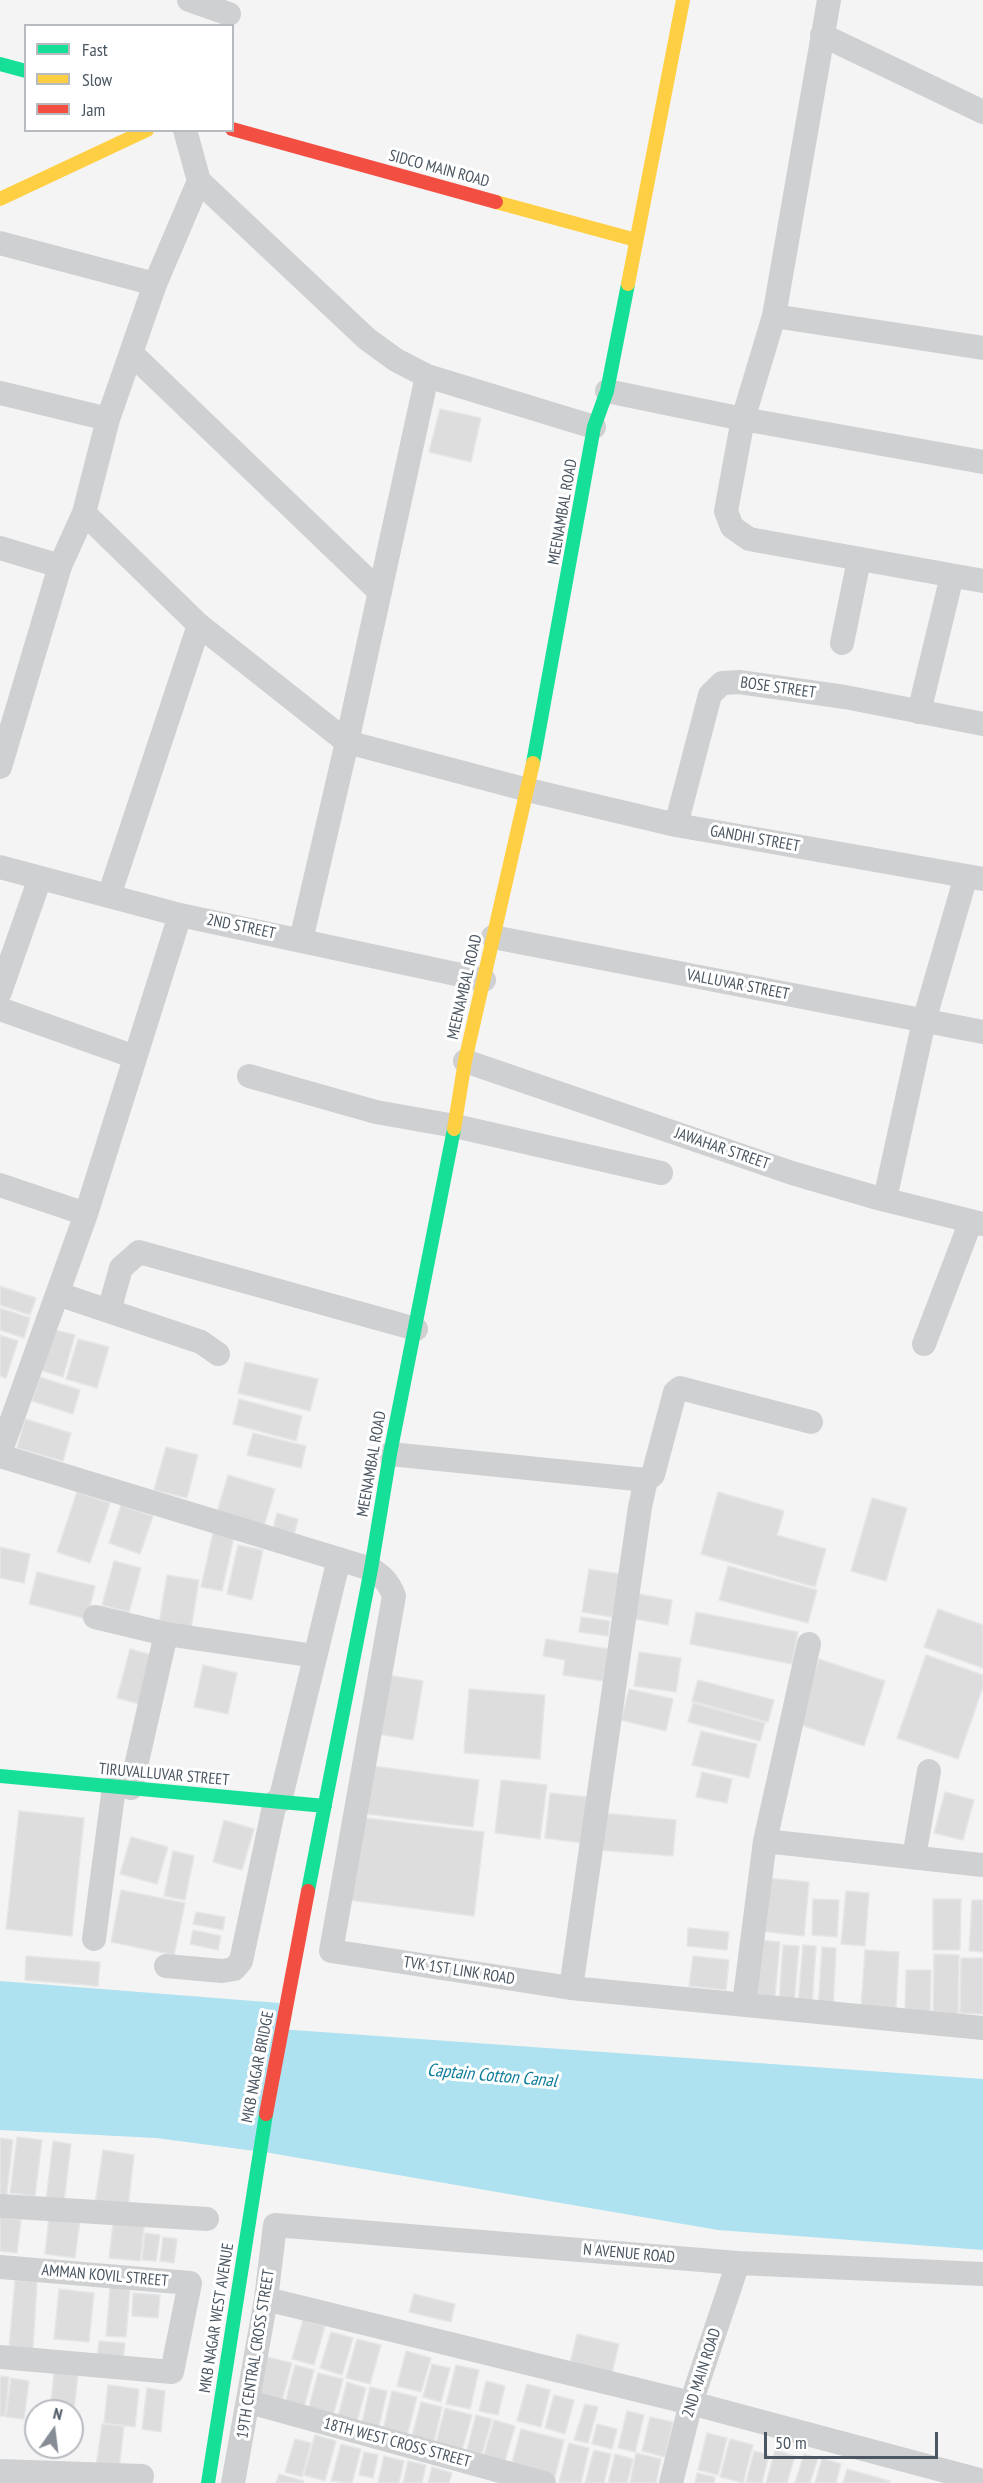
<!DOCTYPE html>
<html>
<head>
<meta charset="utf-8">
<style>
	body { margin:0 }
	#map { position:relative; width:983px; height:2483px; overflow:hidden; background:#f4f4f4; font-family:"PT Sans Narrow",sans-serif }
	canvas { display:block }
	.legend { position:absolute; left:24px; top:24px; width:210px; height:108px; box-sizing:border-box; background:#fff; border:2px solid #b7bbc0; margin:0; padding:8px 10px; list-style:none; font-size:18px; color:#4a5661 }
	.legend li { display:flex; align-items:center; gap:12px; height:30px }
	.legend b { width:30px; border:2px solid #b7bbc0 }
	.north { position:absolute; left:24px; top:2399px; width:60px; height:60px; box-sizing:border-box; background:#fff; border:2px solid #b7bbc0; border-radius:50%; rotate:14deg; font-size:16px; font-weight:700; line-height:24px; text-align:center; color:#4a5661 }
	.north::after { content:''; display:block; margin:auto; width:21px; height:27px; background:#868d94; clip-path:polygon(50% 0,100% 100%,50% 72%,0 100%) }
	.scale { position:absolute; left:764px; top:2432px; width:174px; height:27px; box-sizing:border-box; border:3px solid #4a5661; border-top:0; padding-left:8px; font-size:18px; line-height:21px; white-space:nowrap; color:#4a5661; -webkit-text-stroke:4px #fff; paint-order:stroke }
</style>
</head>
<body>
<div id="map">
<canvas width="983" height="2483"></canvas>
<ul class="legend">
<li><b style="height:8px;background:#16e098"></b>Fast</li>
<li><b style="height:8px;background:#ffcf43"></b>Slow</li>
<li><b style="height:8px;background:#f24e42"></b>Jam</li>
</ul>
<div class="north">N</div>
<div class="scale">50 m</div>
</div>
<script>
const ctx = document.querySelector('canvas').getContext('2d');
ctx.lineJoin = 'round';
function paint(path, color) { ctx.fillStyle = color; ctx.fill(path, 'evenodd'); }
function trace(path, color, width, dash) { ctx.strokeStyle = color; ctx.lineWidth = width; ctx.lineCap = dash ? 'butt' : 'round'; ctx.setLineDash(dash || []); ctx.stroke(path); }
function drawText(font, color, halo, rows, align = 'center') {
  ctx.font = font + ' "PT Sans Narrow",sans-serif'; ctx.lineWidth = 6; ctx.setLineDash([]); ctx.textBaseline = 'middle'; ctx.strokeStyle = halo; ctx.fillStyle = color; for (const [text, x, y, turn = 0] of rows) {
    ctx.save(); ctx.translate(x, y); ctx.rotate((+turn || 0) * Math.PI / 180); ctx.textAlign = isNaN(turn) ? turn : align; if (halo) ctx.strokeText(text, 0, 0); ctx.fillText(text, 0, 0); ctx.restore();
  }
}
const water = new Path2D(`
	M0,1981L279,2003V2029L983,2079V2250L718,2230L270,2153L156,2138L0,2130Z`);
const building = new Path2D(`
	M440,409L481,418L471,462L429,452Z
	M0,1286L36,1298L30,1315L0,1305Z
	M0,1308L30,1318L24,1338L0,1330Z
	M48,1328L75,1335L63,1377L36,1369Z
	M0,1335L18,1341L6,1378L0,1376Z
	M78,1339L109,1347L97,1388L66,1379Z
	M245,1362L318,1379L310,1411L238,1393Z
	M40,1377L80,1390L73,1414L32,1401Z
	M239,1399L302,1416L296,1441L233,1424Z
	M25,1419L71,1433L63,1461L17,1448Z
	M253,1433L306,1446L301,1468L247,1455Z
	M166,1447L198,1455L187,1498L154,1490Z
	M228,1475L275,1489L264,1526L217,1512Z
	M77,1492L110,1503L90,1563L57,1552Z
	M718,1492L784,1511L777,1535L826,1549L815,1587L701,1554Z
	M872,1498L907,1508L886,1581L851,1571Z
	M121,1505L153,1516L140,1554L109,1543Z
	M277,1513L298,1519L293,1539L272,1533Z
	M213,1533L234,1537L222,1591L201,1587Z
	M238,1545L263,1550L252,1600L227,1594Z
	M0,1547L30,1554L24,1583L0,1578Z
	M114,1561L141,1568L129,1612L102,1605Z
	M728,1566L817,1590L808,1623L719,1600Z
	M589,1569L620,1574L612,1617L582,1612Z
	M37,1572L95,1586L87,1619L29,1604Z
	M167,1575L199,1580L191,1629L159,1624Z
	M634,1593L672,1600L668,1625L630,1618Z
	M938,1609L983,1625V1668L924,1647Z
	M696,1612L798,1632L792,1664L690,1644Z
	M581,1617L610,1621L608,1636L579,1632Z
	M546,1639L608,1649L603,1681L563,1675L565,1660L543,1656Z
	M130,1649L152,1655L139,1704L117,1698Z
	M639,1652L681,1658L676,1692L634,1686Z
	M926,1655L983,1675V1687L958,1759L897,1738Z
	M819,1659L885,1681L864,1746L798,1724Z
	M203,1665L237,1673L228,1714L194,1707Z
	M382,1674L423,1681L413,1740L372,1733Z
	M698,1680L774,1700L768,1722L692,1701Z
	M469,1689L545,1695L540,1759L464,1753Z
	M629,1689L673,1699L666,1731L621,1720Z
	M693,1703L765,1723L760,1741L688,1722Z
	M701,1731L757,1744L749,1778L692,1765Z
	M365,1765L479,1780L473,1827L359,1813Z
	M702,1772L732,1779L727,1803L696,1797Z
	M501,1780L547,1785L540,1839L495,1833Z
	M945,1792L974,1800L963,1840L934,1833Z
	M550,1793L587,1797L582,1843L545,1838Z
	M19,1811L84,1818L72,1936L6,1929Z
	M602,1813L676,1820L673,1856L598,1850Z
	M357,1817L484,1832L474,1916L348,1900Z
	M224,1820L254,1829L242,1870L213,1862Z
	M131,1837L168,1847L157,1884L120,1874Z
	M173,1851L194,1856L185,1900L164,1896Z
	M765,1878L809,1882L804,1936L760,1931Z
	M121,1890L185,1903L174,1955L111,1942Z
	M846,1891L869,1893L865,1946L841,1944Z
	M813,1899L839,1900L837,1937L812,1935Z
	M933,1899H961L960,1950H933Z
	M972,1900H983V1952L969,1951Z
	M196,1912L225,1917L223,1930L193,1924Z
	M688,1928L729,1932L727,1950L687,1946Z
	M193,1930L221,1936L218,1950L190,1944Z
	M758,1940L780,1942L774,2006L751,2004Z
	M783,1945L799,1946L794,2004L779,2003Z
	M803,1945L816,1946L812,2006L798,2005Z
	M822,1947L836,1948L833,2010H818Z
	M865,1950L899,1952L896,2010L861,2008Z
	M934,1954L959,1955L958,2017L933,2016Z
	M26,1956L100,1962L98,1986L25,1980Z
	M693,1956L729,1960L726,1990L689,1986Z
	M961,1958H983V2014L960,2013Z
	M906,1970H931L930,2015L905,2014Z
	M17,2137L42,2140L35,2196L10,2193Z
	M0,2138L13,2140L6,2200L0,2199Z
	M53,2141L71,2144L64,2202L46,2200Z
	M103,2150L134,2155L128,2208L95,2204Z
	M49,2216L80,2220L75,2258L45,2254Z
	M114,2216L145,2220L140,2261L109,2258Z
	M0,2217L21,2220L17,2253L0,2251Z
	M145,2233L160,2235L156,2261L142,2260Z
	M163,2237L177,2239L174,2263L160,2261Z
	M15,2280L37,2282L33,2350L9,2348Z
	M110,2287L130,2289L126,2337L106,2336Z
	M59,2289L94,2293L89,2342L54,2339Z
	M133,2293L160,2295L158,2318L132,2316Z
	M414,2294L455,2304L451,2322L409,2312Z
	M303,2320L325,2326L314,2365L292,2359Z
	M331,2332L353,2338L342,2375L320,2368Z
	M577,2334L619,2344L612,2373L570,2363Z
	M357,2339L381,2345L370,2384L346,2378Z
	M99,2341L125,2343L123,2361L97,2358Z
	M406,2351L431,2358L421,2392L397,2386Z
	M267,2357L292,2363L281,2405L256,2399Z
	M432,2364L450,2368L441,2402L423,2397Z
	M295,2365L314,2370L303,2412L284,2407Z
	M456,2365L479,2370L470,2409L446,2404Z
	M54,2373L78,2375L73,2420L72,2411H50Z
	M318,2373L343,2379L332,2420L307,2414Z
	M0,2376L9,2377L5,2416H0Z
	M11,2378L29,2381L24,2419L6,2417Z
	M486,2381L505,2386L498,2415L479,2411Z
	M347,2382L366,2388L356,2425L337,2420Z
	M527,2384L550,2390L541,2427L517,2421Z
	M108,2385L139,2389L135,2427L104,2423Z
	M370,2387L387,2391L378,2431L361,2427Z
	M147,2388L165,2391L161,2432L142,2429Z
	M392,2391L417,2397L407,2436L383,2430Z
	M554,2395L574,2400L565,2434L545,2428Z
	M421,2402L442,2407L433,2446L411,2440Z
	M585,2404L598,2407L588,2443L574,2440Z
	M445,2408L472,2415L461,2454L435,2447Z
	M627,2411L644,2415L635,2452L618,2448Z
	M476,2415L492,2419L480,2461L465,2457Z
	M650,2417L673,2422L665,2457L642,2451Z
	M494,2420L515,2426L503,2468L482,2462Z
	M102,2424L124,2426L119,2469L96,2467Z
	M597,2424L617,2429L612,2449L592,2444Z
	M521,2429L564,2440L554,2481L510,2470Z
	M707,2433L727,2438L718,2475L698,2470Z
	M315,2435L336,2441L325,2481L304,2475Z
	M295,2439L311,2443L302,2477L285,2472Z
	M730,2439L753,2445L743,2483L720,2477Z
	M569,2443L589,2448L581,2483L559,2482Z
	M341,2444L361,2449L352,2483L331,2481Z
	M594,2450L611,2454L604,2483H585Z
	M775,2450L795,2456L787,2483H766Z
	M754,2451L769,2455L762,2483L746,2482Z
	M364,2452L378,2455L373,2478L359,2475Z
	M636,2453L661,2459L656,2483H630Z
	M615,2454L633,2459L627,2483H608Z
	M804,2454L818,2458L810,2483H795Z
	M384,2456L404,2461L399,2483H378Z
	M822,2458L841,2464L836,2483H815Z
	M408,2461L426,2465L422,2483H403Z
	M432,2467L452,2473L449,2483H428Z
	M847,2469L890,2481L889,2483H843Z
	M697,2473L715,2477L714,2483H695Z
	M279,2474L304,2481L303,2483H276Z`);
const street = new Path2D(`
	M189,0L229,14
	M829,0L774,316L743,419L726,511L732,527L749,539L983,581
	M822,35L983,112
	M185,130L199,181L367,339L396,360L427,376L594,427
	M0,243L155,284
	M774,316L983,348
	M132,354L380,592
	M607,391L743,419L983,462
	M0,393L108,419
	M84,513L199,625L347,742L528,790L676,825L983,879
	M0,548L60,566
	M842,643L859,560
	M919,712L952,576
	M0,767L60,566L84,513L108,419L155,284L199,181
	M676,825L710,695L722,683L739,682L845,697L983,724
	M0,867L180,915L484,980
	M109,896L199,625
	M493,937L983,1032
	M301,940L347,742L427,376
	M0,992L40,878
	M0,1009L135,1057
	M465,1061L792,1173L874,1197L983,1224
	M249,1076L376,1112L455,1126L661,1173
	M0,1185L86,1214
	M885,1199L924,1021L966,876
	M58,1294L201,1342L218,1354
	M109,1311L121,1268L139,1252L416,1329
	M924,1344L971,1221
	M0,1453L86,1214L180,915
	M390,1454L646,1480L653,1475L675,1392L680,1388L811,1422
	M0,1456L371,1569C383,1576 389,1583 394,1596L331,1951L571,1988L983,2028
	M95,1617L166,1634L315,1656
	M131,1788L166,1634
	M280,1801L339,1559
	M765,1841L983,1865
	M914,1857L929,1771
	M94,1939L114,1787
	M166,1966L222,1971L234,1969L241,1961L275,1802
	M571,1988L640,1507L646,1480
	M744,2004L765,1841L809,1644
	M0,2206L207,2219
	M0,2267L190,2283L172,2372L0,2357
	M266,2299L691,2403L983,2481
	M249,2402L544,2483
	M0,2471L142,2476L140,2483
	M233,2483L266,2299L275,2225L738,2263L983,2274
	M671,2483L691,2403L738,2263`);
const fast = new Path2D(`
	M0,64L26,71
	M533,763L594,427L607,391L628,284
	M0,1776L325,1806
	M308,1891L371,1569L390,1454L454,1129
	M208,2483L266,2114`);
const slow = new Path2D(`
	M0,199L147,130
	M496,202L636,240
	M628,284L683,0
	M454,1129L465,1061L533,763`);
const jam = new Path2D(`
	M232,129L496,202
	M266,2114L308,1891`);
const streetNames = [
	["SIDCO MAIN ROAD",439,169,15],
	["MEENAMBAL ROAD",563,512,-80],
	["BOSE STREET",778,688,8],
	["GANDHI STREET",755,839,10],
	["2ND STREET",241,927,12],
	["VALLUVAR STREET",738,985,11],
	["MEENAMBAL ROAD",465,987,-77],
	["JAWAHAR STREET",722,1149,19],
	["MEENAMBAL ROAD",372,1464,-80],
	["TIRUVALLUVAR STREET",164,1775,5],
	["TVK 1ST LINK ROAD",459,1971,9],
	["MKB NAGAR BRIDGE",258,2067,-79],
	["N AVENUE ROAD",629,2254,5],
	["AMMAN KOVIL STREET",105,2276,5],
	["MKB NAGAR WEST AVENUE",217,2318,-81],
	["19TH CENTRAL CROSS STREET",256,2354,-81],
	["2ND MAIN ROAD",702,2373,-72],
	["18TH WEST CROSS STREET",397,2443,15]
];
const waterNames = [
	["Captain Cotton Canal",492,2076,5]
];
paint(water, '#aee2f0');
paint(building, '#ddddde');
trace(building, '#e5e6e7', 1.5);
trace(street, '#ced0d2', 24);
trace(fast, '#16e098', 14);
trace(slow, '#ffcf43', 14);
trace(jam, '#f24e42', 14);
drawText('16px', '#4a5661', '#fff', streetNames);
drawText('italic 18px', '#0c7c9b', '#fff', waterNames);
</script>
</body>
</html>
